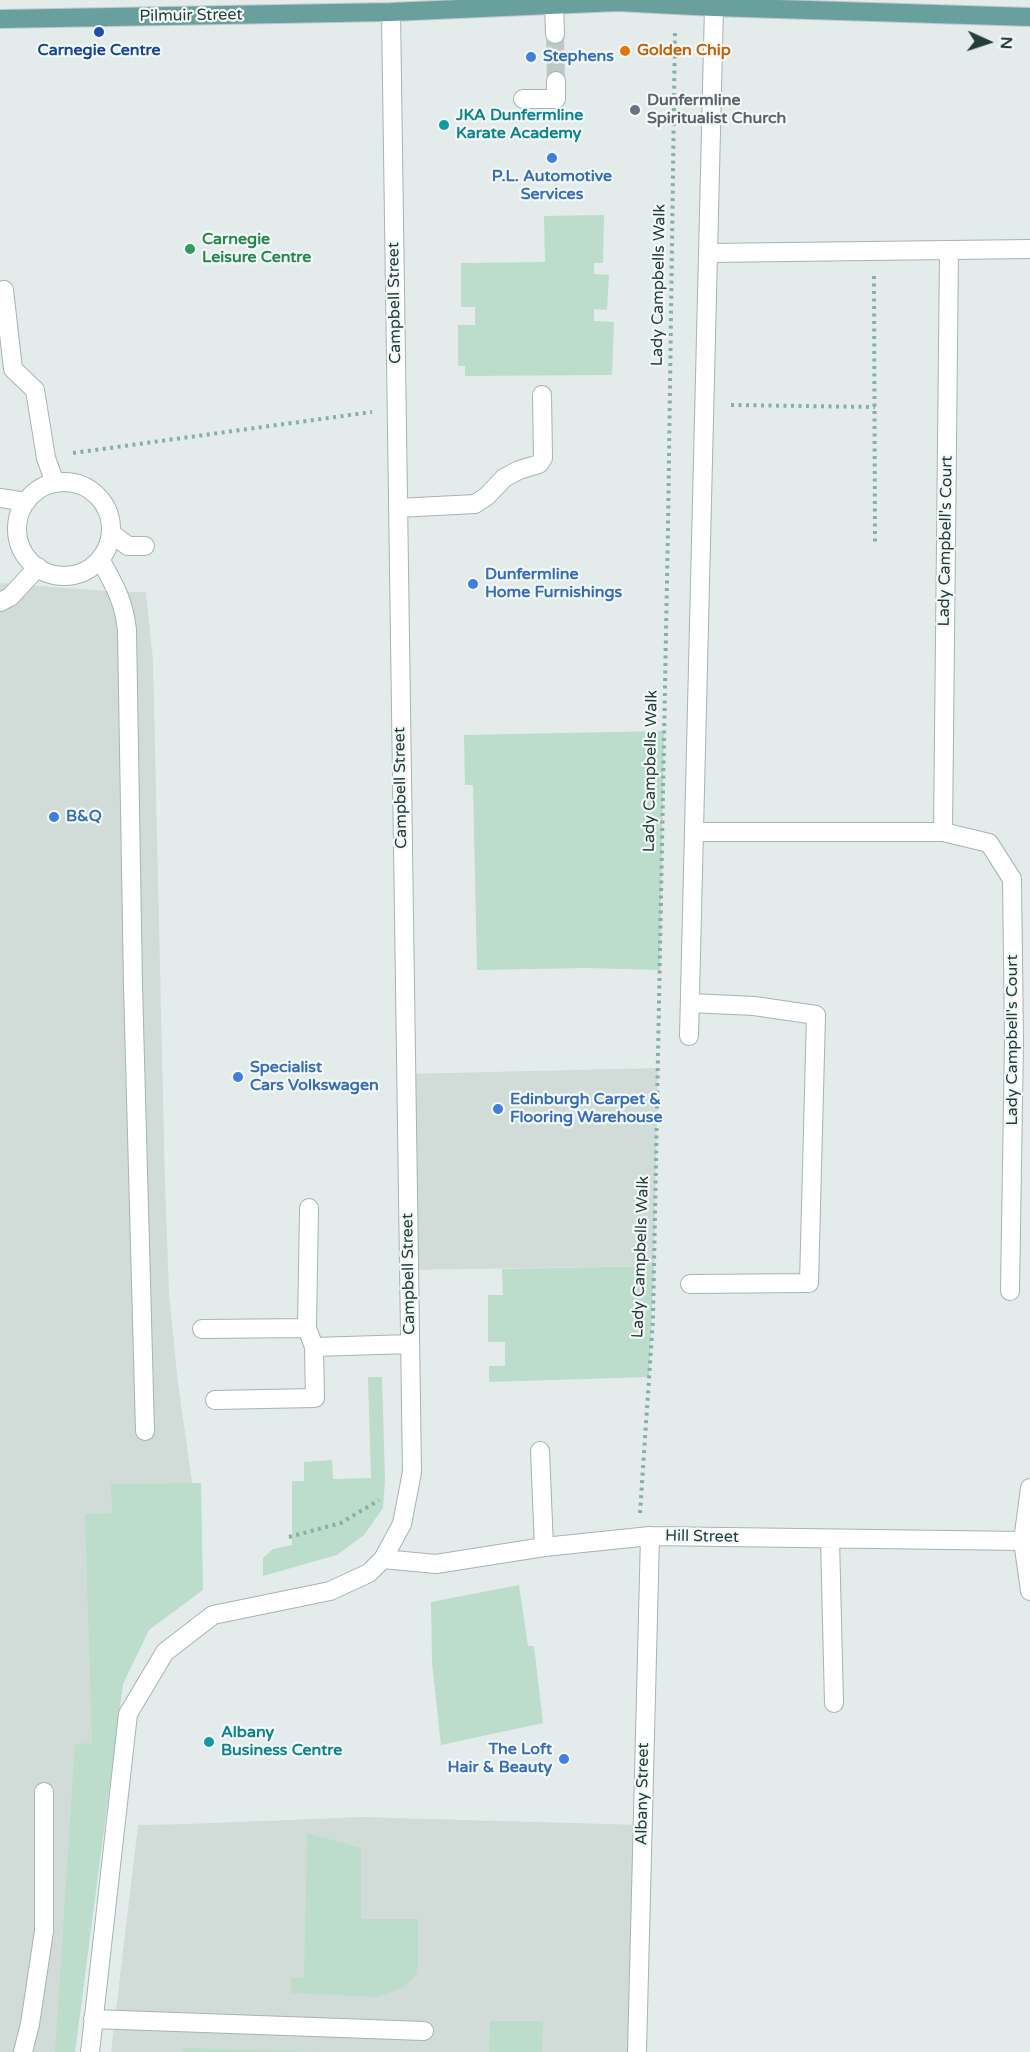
<!DOCTYPE html>
<html>
<head>
<meta charset="utf-8">
<style>
	body { margin:0 }
	#map { position:relative; width:1030px; height:2052px; overflow:hidden; background:#e3ecea; font-family:"Varela Round",sans-serif }
	canvas { display:block }
	.north { position:absolute; left:958px; top:12px; width:60px; height:60px; -webkit-text-stroke:4px #f3f9f7; paint-order:stroke; rotate:93deg; font-size:16px; font-weight:700; line-height:24px; text-align:center; color:#233d3b }
	.north::after { content:''; display:block; margin:auto; width:21px; height:27px; background:#233d3b; clip-path:polygon(50% 0,100% 100%,50% 72%,0 100%) }
</style>
</head>
<body>
<div id="map">
<canvas width="1030" height="2052"></canvas>
<div class="north">N</div>
</div>
<script>
const ctx = document.querySelector('canvas').getContext('2d');
ctx.lineJoin = 'round';
function paint(path, color) { ctx.fillStyle = color; ctx.fill(path, 'evenodd'); }
function trace(path, color, width, dash) { ctx.strokeStyle = color; ctx.lineWidth = width; ctx.lineCap = dash ? 'butt' : 'round'; ctx.setLineDash(dash || []); ctx.stroke(path); }
function drawText(font, color, halo, rows, align = 'center') {
  ctx.font = font + ' "Varela Round",sans-serif'; ctx.lineWidth = 4.5; ctx.setLineDash([]); ctx.textBaseline = 'middle'; ctx.strokeStyle = halo; ctx.fillStyle = color; for (const [text, x, y, turn = 0] of rows) {
    ctx.save(); ctx.translate(x, y); ctx.rotate((+turn || 0) * Math.PI / 180); ctx.textAlign = isNaN(turn) ? turn : align; if (halo) ctx.strokeText(text, 0, 0); ctx.fillText(text, 0, 0); ctx.restore();
  }
}
const built = new Path2D(`
	M0,583L119,592H146L153,660L165,1183L169,1294L178,1383L192,1482L168,1511L124,1673L75,2052H0Z
	M658,1068L654,1266L409,1270L406,1074Z
	M361,1817L642,1825L637,2052H111L138,1825L188,1824Z`);
const green = new Path2D(`
	M604,215L603,263H594V274L609,275L607,310L594,309V321L614,322L612,375L465,376V366H458V325H475V307H461V263L545,262L544,216Z
	M664,731L660,970L586,968L477,970L473,785H465L464,735Z
	M654,1266L649,1377L489,1382V1366H505V1342H488V1295H503L502,1269Z
	M368,1377H382L385,1480L383,1508L364,1535L337,1555L263,1576V1558L273,1549L292,1545V1481H304V1462L332,1460L333,1479L371,1478Z
	M201,1483L203,1590L149,1630L123,1684L75,2052H55L75,1744L92,1743L85,1514L112,1513L111,1484Z
	M519,1585L528,1646H534L543,1723L441,1745L432,1663L431,1602Z
	M307,1833L361,1848V1919H418V1974L402,1988L376,1997L291,1993V1978H304Z
	M490,2021H543L542,2052H489Z
	M184,2048L318,2052H183Z`);
const minorTunnel = new Path2D(`
	M555,34L556,81`);
const path = new Path2D(`
	M874,276L875,542
	M731,405L875,407
	M73,453L372,412
	M640,1513L653,1319L668,528L675,30
	M289,1537L341,1523L379,1500`);
const minor = new Path2D(`
	M554,5L555,34
	M523,99H556V81
	M708,253L1030,249
	M4,290L13,369L35,390L46,458L55,483
	M17 529a47 47 0 1 1 94 0a47 47 0 1 1-94 0Z
	M0,498L26,502
	M398,508L475,504L487,496L504,478L519,470L539,464L543,458L542,395
	M111,533L128,546H145
	M100,559C114,584 124,601 127,630L133,986L145,1431
	M0,602L10,597L38,567
	M694,832H943L949,250
	M943,832L989,843L1012,879L1014,1040L1010,1291
	M690,1003L754,1006L816,1015L809,1283L690,1284
	M689,1036L714,7
	M307,1328L309,1208
	M202,1329L307,1328L314,1347L410,1344
	M215,1400L315,1398L314,1347
	M540,1451L544,1547
	M1030,1488L1023,1541L1030,1591
	M830,1539L834,1703
	M383,1559L436,1564L544,1547L650,1536L1023,1541
	M93,2019L424,2031
	M23,2052L30,2024L44,1931V1792
	M90,2052L128,1714L165,1652L213,1615L330,1591L369,1573L383,1559L402,1524L412,1472L391,12
	M637,2052L650,1536`);
const major = new Path2D(`
	M0,19L391,12L617,2L714,7L1030,17`);
const markers = [
	[99,32,6,"#1a4fb4"],
	[625,51,6,"#e8710a"],
	[531,57,6,"#3f7fe0"],
	[635,110,6,"#6b7280"],
	[444,125,6,"#0f9aa8"],
	[552,158,6,"#3f7fe0"],
	[190,249,6,"#2e9e5b"],
	[473,584,6,"#3f7fe0"],
	[54,817,6,"#3f7fe0"],
	[238,1077,6,"#3f7fe0"],
	[498,1109,6,"#3f7fe0"],
	[209,1742,6,"#0f9aa8"],
	[564,1759,6,"#3f7fe0"]
];
const streetNames = [
	["Pilmuir Street",191,16,-1],
	["Lady Campbells Walk",659,285,-89],
	["Campbell Street",395,303,-91],
	["Lady Campbell's Court",946,541,-89],
	["Lady Campbells Walk",651,771,-89],
	["Campbell Street",401,788,-91],
	["Lady Campbell's Court",1013,1040,-90],
	["Lady Campbells Walk",641,1257,-88],
	["Campbell Street",409,1274,-91],
	["Hill Street",702,1537,1],
	["Albany Street",643,1794,-89]
];
const transitNames = [
	["Carnegie Centre",99,51]
];
const foodNames = [
	["Golden Chip",637,51]
];
const shopNames = [
	["Stephens",543,57],
	["P.L. Automotive",552,177,"center"],
	["Services",552,195,"center"],
	["Dunfermline",485,575],
	["Home Furnishings",485,593],
	["B&Q",66,817],
	["Specialist",250,1068],
	["Cars Volkswagen",250,1086],
	["Edinburgh Carpet &",510,1100],
	["Flooring Warehouse",510,1118],
	["The Loft",552,1750,"right"],
	["Hair & Beauty",552,1768,"right"]
];
const worshipNames = [
	["Dunfermline",647,101],
	["Spiritualist Church",647,119]
];
const cultureNames = [
	["JKA Dunfermline",456,116],
	["Karate Academy",456,134],
	["Albany",221,1733],
	["Business Centre",221,1751]
];
const leisureNames = [
	["Carnegie",202,240],
	["Leisure Centre",202,258]
];
paint(built, '#d1dcd9');
paint(green, '#bcddcc');
trace(minorTunnel, '#bdc9c7', 18, [18, 9]);
trace(minor, '#a6b4b2', 20);
trace(major, '#c1c9c8', 20);
trace(path, '#84afaa', 4, [3, 4.5]);
trace(minor, '#fff', 18);
trace(major, '#69a09e', 18);
for (const [x, y, r, color] of markers) { const dot = new Path2D(); dot.arc(x, y, r, 0, 2 * Math.PI); ctx.fillStyle = color; ctx.fill(dot); trace(dot, '#f3f9f7', 2); }
drawText('16px', '#233d3b', '#f3f9f7', streetNames);
drawText('bold 16px', '#164399', '#f3f9f7', transitNames);
drawText('bold 16px', '#c56008', '#f3f9f7', foodNames, 'left');
drawText('bold 16px', '#366cbe', '#f3f9f7', shopNames, 'left');
drawText('bold 16px', '#5b616d', '#f3f9f7', worshipNames, 'left');
drawText('bold 16px', '#0d838f', '#f3f9f7', cultureNames, 'left');
drawText('bold 16px', '#27864d', '#f3f9f7', leisureNames, 'left');
</script>
</body>
</html>
